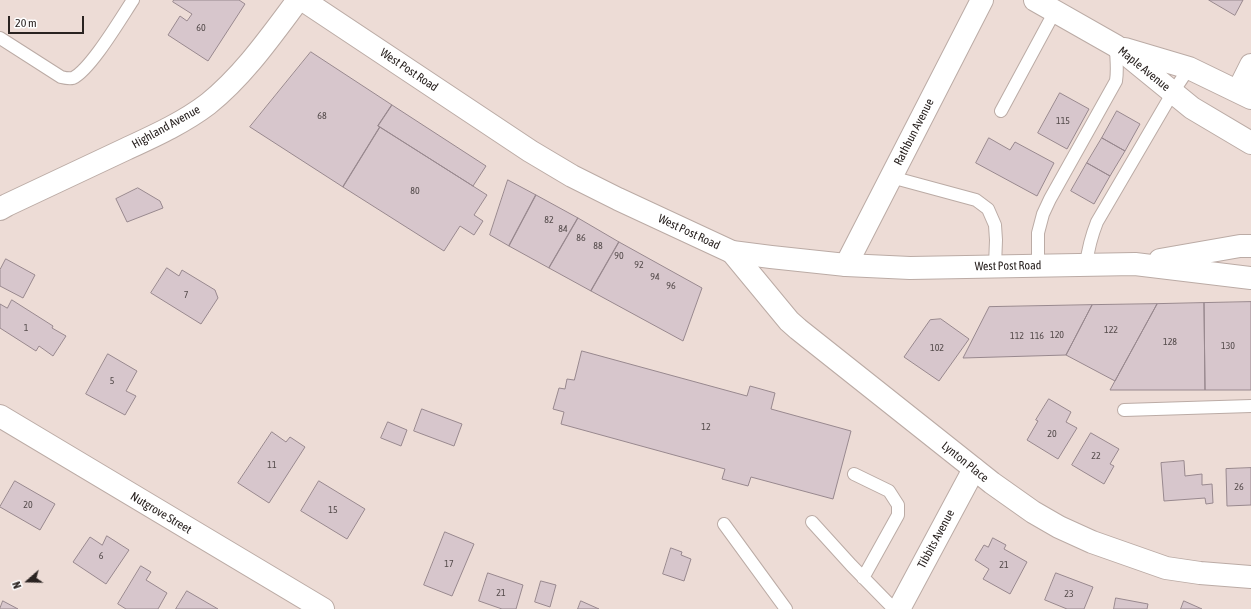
<!DOCTYPE html>
<html>
<head>
<meta charset="utf-8">
<style>
	body { margin:0 }
	#map { position:relative; width:1251px; height:609px; overflow:hidden; background:#eddcd6; font-family:"Asap Condensed",sans-serif }
	canvas { display:block }
	.north { position:absolute; left:8px; top:561px; width:40px; height:40px; -webkit-text-stroke:3px #fff; paint-order:stroke; rotate:250deg; font-size:11px; font-weight:700; line-height:16px; text-align:center; color:#2a2321 }
	.north::after { content:''; display:block; margin:auto; width:14px; height:18px; background:#2a2321; clip-path:polygon(50% 0,100% 100%,50% 72%,0 100%) }
	.scale { position:absolute; left:8px; top:16px; width:76px; height:18px; box-sizing:border-box; border:2px solid #2a2321; border-top:0; padding-left:5px; font-size:12px; line-height:14px; white-space:nowrap; color:#2a2321; -webkit-text-stroke:3px #fff; paint-order:stroke }
</style>
</head>
<body>
<div id="map">
<canvas width="1251" height="609"></canvas>
<div class="north">N</div>
<div class="scale">20 m</div>
</div>
<script>
const ctx = document.querySelector('canvas').getContext('2d');
ctx.lineJoin = 'round';
function paint(path, color) { ctx.fillStyle = color; ctx.fill(path, 'evenodd'); }
function trace(path, color, width, dash) { ctx.strokeStyle = color; ctx.lineWidth = width; ctx.lineCap = dash ? 'butt' : 'round'; ctx.setLineDash(dash || []); ctx.stroke(path); }
function drawText(font, color, halo, rows, align = 'center') {
  ctx.font = font + ' "Asap Condensed",sans-serif'; ctx.lineWidth = 3.5; ctx.setLineDash([]); ctx.textBaseline = 'middle'; ctx.strokeStyle = halo; ctx.fillStyle = color; for (const [text, x, y, turn = 0] of rows) {
    ctx.save(); ctx.translate(x, y); ctx.rotate((+turn || 0) * Math.PI / 180); ctx.textAlign = isNaN(turn) ? turn : align; if (halo) ctx.strokeText(text, 0, 0); ctx.fillText(text, 0, 0); ctx.restore();
  }
}
const building = new Path2D(`
	M174,0H239L245,4L208,61L168,35L180,16L187,21L192,14L173,2Z
	M1209,0H1243L1235,15Z
	M311,52L392,105L378,126L380,127L343,187L250,127Z
	M1060,93L1089,109L1067,149L1038,133Z
	M392,105L486,166L473,186L378,126Z
	M1117,111L1140,124L1125,151L1102,138Z
	M380,127L487,195L474,215L483,221L474,235L460,226L444,251L343,187Z
	M989,138L1010,150L1015,142L1054,163L1037,196L976,163Z
	M1102,138L1125,151L1110,176L1087,163Z
	M1087,163L1110,176L1094,204L1071,191Z
	M508,180L536,195L509,246L490,235Z
	M138,188L160,201L163,208L127,222L116,199Z
	M536,195L578,218L549,268L509,246Z
	M578,218L619,242L591,291L549,268Z
	M619,242L702,288L683,341L591,291Z
	M6,259L35,275L23,298L0,286V270Z
	M167,268L179,276L182,270L215,290L218,298L201,324L151,293Z
	M12,300L53,326L52,328L66,336L53,356L39,346L36,351L0,328V304L7,308Z
	M1251,302V390H1205L1204,303Z
	M1204,303L1205,390H1110L1157,304Z
	M1157,304L1115,381L1066,355L1092,305Z
	M1092,305L1066,355L963,358L989,307Z
	M941,319L969,339L939,381L904,357L930,320Z
	M582,351L747,396L750,386L775,393L771,409L851,431L833,499L751,477L748,486L722,479L725,469L561,424L564,412L553,409L559,388L565,389L567,379L574,380Z
	M108,354L137,371L126,391L136,396L125,415L86,394Z
	M1049,399L1071,412L1066,422L1077,428L1058,459L1027,440L1038,421L1036,420Z
	M422,409L462,424L454,446L414,431Z
	M388,422L407,430L401,446L381,438Z
	M272,432L286,442L290,437L305,447L269,503L238,483Z
	M1091,433L1119,449L1110,464L1114,466L1104,484L1072,465Z
	M1184,461L1185,476L1202,474V485L1212,484L1213,503L1206,504L1205,498L1164,501L1161,463Z
	M1251,468V505L1227,506L1226,469Z
	M15,481L55,504L40,530L0,507Z
	M319,481L365,509L347,539L301,511Z
	M445,532L474,544L452,596L424,585Z
	M107,536L129,550L106,584L73,562L90,537L102,545Z
	M993,538L1006,545L1004,549L1027,562L1010,594L983,579L989,569L975,560L984,545L988,547Z
	M671,548L682,552L681,555L691,559L684,581L663,574Z
	M141,566L151,572L146,580L167,593L158,609H126L118,604Z
	M488,573L523,585L516,609H502L479,601Z
	M1056,573L1093,587L1084,609H1067L1045,600Z
	M541,581L556,585L550,607L535,602Z
	M187,591L218,609H176Z
	M1116,598L1148,604L1147,609H1114Z
	M3,601L18,609H0Z
	M581,601L599,609H578Z
	M1184,601L1202,609H1181Z`);
const service = new Path2D(`
	M0,38L61,77C65,78 69,79 73,78C91,69 121,18 133,0
	M1001,111L1055,11
	M891,177L976,200L988,209L995,225L996,240L995,266
	M1086,265C1088,249 1091,237 1097,222L1173,92L1189,68
	M1038,266V233L1043,214L1050,199L1116,81C1118,69 1116,58 1116,46
	M1124,410L1251,406
	M854,474L889,491L898,505V515L863,578
	M812,522L851,565L894,609
	M724,524L786,609`);
const minor = new Path2D(`
	M1238,91L1251,65
	M0,209L7,205C47,186 86,168 126,149C154,136 183,123 208,104C244,75 271,36 298,0
	M0,416L323,609
	M899,609L974,469`);
const tertiary = new Path2D(`
	M1035,0L1116,46L1192,108L1251,143
	M1125,49L1189,68L1251,98
	M732,252L789,321L798,329L992,483L1033,512L1059,527L1092,542L1166,568L1200,573L1251,577
	M846,265L982,0`);
const primary = new Path2D(`
	M303,0L530,151L572,176L618,199L732,252L771,257L846,265L910,268L1135,264L1251,278
	M1160,260L1240,246H1251`);
const numberNames = [
	["60",201,28],
	["68",322,116],
	["115",1063,121],
	["80",415,191],
	["82",549,220],
	["84",563,229],
	["86",581,238],
	["88",598,246],
	["90",619,256],
	["92",639,265],
	["94",655,277],
	["96",671,286],
	["7",186,295],
	["1",26,328],
	["122",1111,330],
	["120",1057,335],
	["112",1017,336],
	["116",1037,336],
	["128",1170,342],
	["130",1228,346],
	["102",937,348],
	["5",112,381],
	["12",706,427],
	["20",1052,434],
	["22",1096,456],
	["11",272,465],
	["26",1239,487],
	["20",28,505],
	["15",333,510],
	["6",101,556],
	["17",449,564],
	["21",1004,565],
	["21",501,593],
	["23",1069,594]
];
const streetNames = [
	["Maple Avenue",1144,69,39],
	["West Post Road",409,70,34],
	["Highland Avenue",166,127,-29],
	["Rathbun Avenue",914,132,-63],
	["West Post Road",689,232,25],
	["West Post Road",1008,266,-1],
	["Lynton Place",965,462,39],
	["Nutgrove Street",161,513,31],
	["Tibbits Avenue",936,539,-62]
];
paint(building, '#d7c6cc');
trace(building, '#98888e', 1);
trace(service, '#bbaba5', 14);
trace(minor, '#bbaba5', 24);
trace(tertiary, '#bbaba5', 24);
trace(primary, '#bbaba5', 24);
trace(service, '#fff', 12);
trace(minor, '#fff', 22);
trace(tertiary, '#fff', 22);
trace(primary, '#fff', 22);
drawText('10px', '#554c4c', null, numberNames);
drawText('12px', '#2a2321', '#fff', streetNames);
</script>
</body>
</html>
